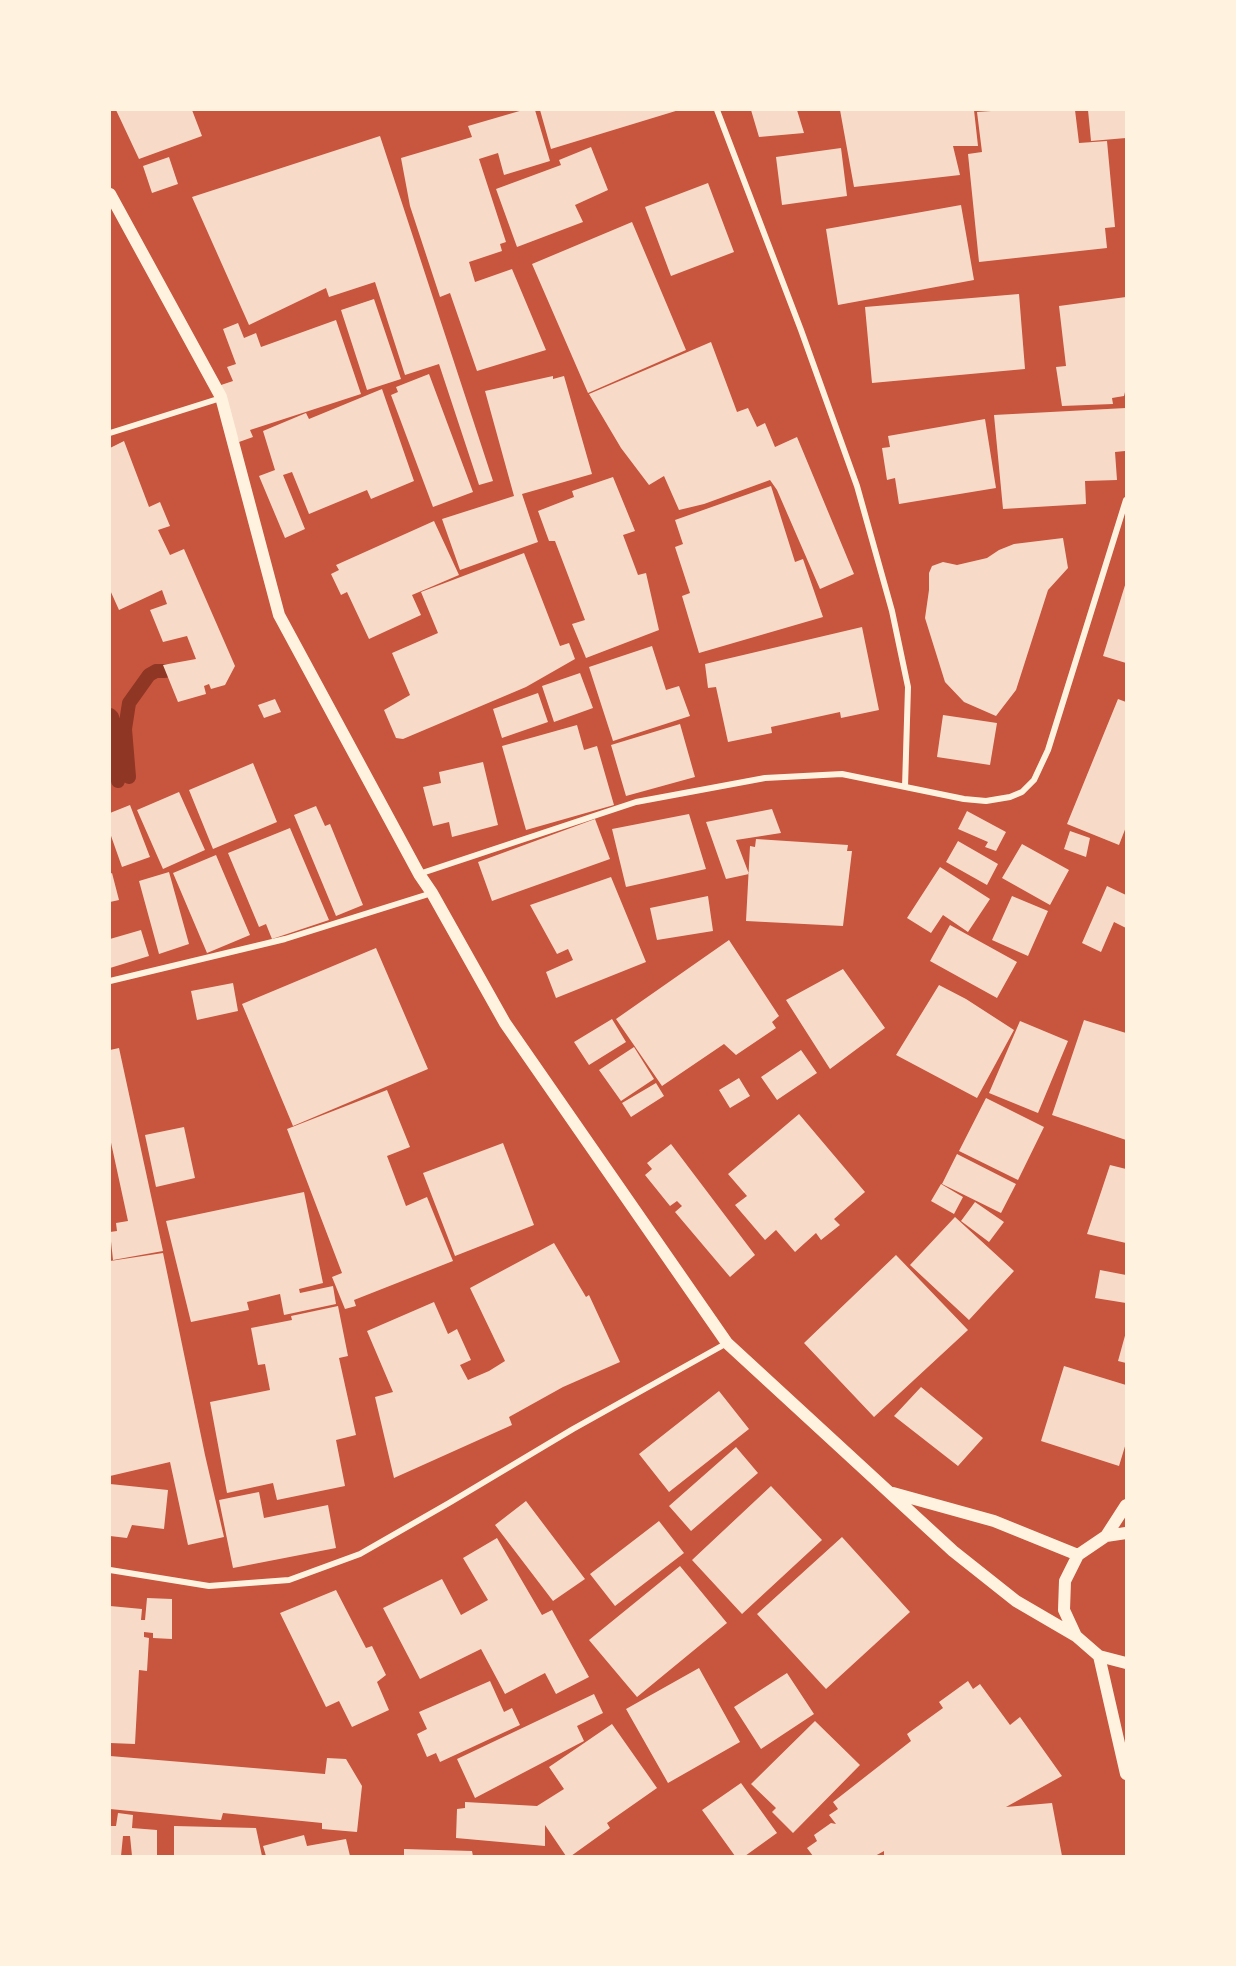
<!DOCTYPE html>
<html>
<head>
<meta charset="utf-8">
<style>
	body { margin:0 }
	#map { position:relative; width:1236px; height:1966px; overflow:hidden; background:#c8553d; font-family:Roboto,sans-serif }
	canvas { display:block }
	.frame { position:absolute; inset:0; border:111px solid #fff3e0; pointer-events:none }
</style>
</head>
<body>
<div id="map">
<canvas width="1236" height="1966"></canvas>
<div class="frame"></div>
</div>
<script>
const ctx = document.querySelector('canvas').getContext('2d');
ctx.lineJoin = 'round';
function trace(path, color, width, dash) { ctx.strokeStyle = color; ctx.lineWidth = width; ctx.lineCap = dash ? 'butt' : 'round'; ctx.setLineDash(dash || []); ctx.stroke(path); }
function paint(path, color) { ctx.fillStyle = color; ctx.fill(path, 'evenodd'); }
const stream = new Path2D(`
	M110,715L112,717L115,729L118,781
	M129,777L125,729L129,703L149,675L156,671H165`);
const building = new Path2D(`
	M116,110H192L202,136L139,159Z
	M523,110H535L550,161L504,175L498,153L479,159L506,242L500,244L502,251L469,262L475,282L512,269L546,350L477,371L450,293L440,297L410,206L401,158L472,137L468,126Z
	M540,110H679L551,149Z
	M751,110H797L804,133L759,137Z
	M840,110H974L978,146H953L960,175L854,187Z
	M1005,110H1075L1079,143L1107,141L1115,227L1105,228L1107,248L979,262L968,154L982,152L977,112Z
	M1088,110H1126V138L1091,141Z
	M380,136L493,481L479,485L439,364L405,375L375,282L329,297L326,288L249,325L192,197Z
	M591,147L608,190L575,205L583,222L517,247L496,189L561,165L559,160Z
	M841,148L847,196L782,205L776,157Z
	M169,157L178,184L152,193L143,166Z
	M708,183L734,252L671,276L645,207Z
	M961,205L974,280L838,305L826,229Z
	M632,222L686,350L588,393L532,264Z
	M1019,294L1025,369L872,383L865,307Z
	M1126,297V388L1124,396L1112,398L1113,404L1062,406L1056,367L1066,366L1059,306Z
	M374,299L401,379L367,390L341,310Z
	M336,320L361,394L250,430L253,437L239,442L218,386L233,381L227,367L236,364L223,329L238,323L244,338L256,333L261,347Z
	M711,342L737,412L748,408L757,427L765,423L775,447L797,437L854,574L820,589L777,490L770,480L704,504L679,510L664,476L649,485L621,448L589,394Z
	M429,374L473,492L433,507L391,395L398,392L396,387Z
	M553,376V379L564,376L592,474L522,494L538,542L460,570L442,519L514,496L485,391Z
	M382,389L414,481L371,499L367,490L309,514L292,472L283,475L305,529L285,538L259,476L275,470L263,431L306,413L309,419Z
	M1126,408L1125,451L1115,452L1117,480L1085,481L1086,504L1003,509L994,415Z
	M985,419L996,488L899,504L895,478L887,480L882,448L890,447L888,436Z
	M124,441L149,507L160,502L170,526L158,530L170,555L184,549L235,666L225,685L211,689L209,684L204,686L206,694L178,702L163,665L196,659L187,636L163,642L150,610L167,604L162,590L119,610L110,590V448Z
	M613,477L635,531L623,535L638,575L646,573L659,630L586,658L572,624L585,620L555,541H549L538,511L574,497L572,491Z
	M771,486L795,562L803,559L823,617L699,653L682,596L690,593L675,547L683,544L675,520Z
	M434,521L459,575L412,595L421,615L369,639L347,592L341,595L331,574L339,570L336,565Z
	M1063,538L1068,568L1048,590L1016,690L996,716L964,702L945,682L925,618L929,590V573L932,566L943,562L957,565L987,558L999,550L1014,544Z
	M524,553L560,646L569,643L575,659L526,687L403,739L396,738L384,710L410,695L392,653L438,633L421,592Z
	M1126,582V663L1103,656Z
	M862,627L879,710L841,718L840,712L771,727L772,733L728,742L716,687L708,688L705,664Z
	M652,646L666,690L679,686L690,716L613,741L589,667Z
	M580,673L593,708L554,722L542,686Z
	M538,693L548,722L502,738L493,709Z
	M275,699L281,712L264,718L258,705Z
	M1118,699L1126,702V827L1119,845L1067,824Z
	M943,715L997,723L990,765L937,757Z
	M680,724L695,777L626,796L611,745Z
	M577,725L584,750L597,746L614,805L526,830L502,746Z
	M483,762L498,825L452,837L449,822L433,826L423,787L441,783L439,772Z
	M253,763L277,822L213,849L189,790Z
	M179,792L205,850L163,869L137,810Z
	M130,805L150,857L122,867L110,833V813Z
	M316,806L325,826L330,824L363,905L336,916L294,815Z
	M772,809L781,833L736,840L749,874L726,879L706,822Z
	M967,811L1006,832L996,851L985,847L988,842L958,829Z
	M689,814L706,869L626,887L612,829Z
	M595,819L610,859L492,901L478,862Z
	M290,828L329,920L272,939L266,924L259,927L228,853Z
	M1070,831L1090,838L1086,857L1064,849Z
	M756,839L848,845L847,851H852L843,926L746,921L750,846L755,847Z
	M958,841L998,864L987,885L946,862Z
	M1022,844L1069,870L1050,905L1002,878Z
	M216,855L250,935L207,953L173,873Z
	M940,867L990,899L968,932L943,915L931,933L907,918Z
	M169,872L189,944L159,954L139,881Z
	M112,873L119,900L110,902V874Z
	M611,877L646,962L556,998L546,972L573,960L568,949L557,954L530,905Z
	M1107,886L1126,895V928L1114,922L1101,952L1082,943Z
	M708,896L713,931L657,940L650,908Z
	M1012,896L1048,911L1028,956L992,940Z
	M950,925L1017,962L997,998L930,961Z
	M141,930L149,956L110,968V939Z
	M729,940L779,1016L772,1022L776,1028L736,1055L724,1044L662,1086L616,1019Z
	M376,948L428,1069L293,1126L242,1004Z
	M843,969L885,1028L830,1069L786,1000Z
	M233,983L238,1011L197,1020L191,991Z
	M939,985L966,999L1014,1030L977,1098L896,1055Z
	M612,1019L626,1042L589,1065L574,1042Z
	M1084,1020L1126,1033V1140L1052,1115Z
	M1020,1021L1068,1041L1038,1113L989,1093Z
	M634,1047L654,1079L621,1101L599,1070Z
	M119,1048L163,1251L113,1260L110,1232L117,1231L116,1223L128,1221L110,1138V1050Z
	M801,1050L817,1073L777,1100L761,1077Z
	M739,1078L750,1096L730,1108L719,1090Z
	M656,1083L664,1096L631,1117L622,1103Z
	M387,1090L410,1147L387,1156L406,1206L427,1197L453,1261L354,1300L356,1306L345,1309L332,1277L342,1273L287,1129Z
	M986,1098L1044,1127L1018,1180L959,1151Z
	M799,1114L865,1192L834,1219L840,1225L821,1240L816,1233L795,1252L776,1230L765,1240L735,1205L747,1196L728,1174Z
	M184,1127L195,1178L156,1187L145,1135Z
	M503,1143L534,1225L455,1256L423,1173Z
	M671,1144L755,1255L730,1277L675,1212L682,1206L677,1201L670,1206L645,1175L652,1169L647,1163Z
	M957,1154L1016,1184L1001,1213L942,1184Z
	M1110,1165L1126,1169V1243L1087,1234Z
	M941,1184L963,1197L954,1214L931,1201Z
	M304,1192L323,1283L299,1289L300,1293L333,1286L336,1304L284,1315L280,1294L247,1302L249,1310L191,1322L166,1221Z
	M975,1202L1004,1222L989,1242L961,1221Z
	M955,1217L1014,1271L969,1320L910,1265Z
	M554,1243L586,1297L589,1295L620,1362L563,1387L509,1417L512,1425L394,1478L375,1397L393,1392L367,1331L434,1302L448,1334L457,1329L471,1360L460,1365L468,1380L489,1371L505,1361L470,1288Z
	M163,1253L205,1455L224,1537L188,1545L170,1462L110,1476V1261Z
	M896,1255L968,1330L874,1417L804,1343Z
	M1100,1270L1126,1275V1303L1095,1298Z
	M338,1306L348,1356L339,1358L356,1435L336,1440L345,1486L277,1500L273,1483L227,1493L210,1402L270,1390L265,1364L258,1365L251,1328L292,1320L291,1316Z
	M1126,1332V1363L1118,1361Z
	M1064,1366L1126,1385V1443L1119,1466L1041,1441Z
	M921,1387L983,1438L958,1466L894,1416Z
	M719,1391L749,1429L669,1492L639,1454Z
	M736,1447L758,1473L691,1531L669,1506Z
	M110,1484L168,1490L164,1529L132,1525L127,1538L110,1536Z
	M771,1486L822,1540L742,1614L692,1560Z
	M259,1492L264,1518L328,1505L336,1548L233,1568L219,1500Z
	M526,1501L585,1579L553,1601L495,1525Z
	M659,1521L684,1553L615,1606L590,1574Z
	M842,1537L910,1612L826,1689L757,1614Z
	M497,1538L542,1615L552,1610L589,1677L556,1694L545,1673L505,1694L481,1649L420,1679L383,1608L442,1579L461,1615L488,1600L463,1558Z
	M680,1566L727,1623L637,1697L589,1640Z
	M336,1590L366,1648L372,1646L386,1675L377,1682L389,1710L352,1727L339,1701L326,1707L280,1613Z
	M147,1598L172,1599V1639L153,1638V1633L144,1632V1637L149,1638L147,1671L139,1670L135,1744L110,1743V1606L142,1609L141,1620H145Z
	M699,1668L740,1742L668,1783L626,1709Z
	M787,1673L814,1714L761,1749L734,1707Z
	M490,1681L504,1712L512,1708L520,1725L440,1762L436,1753L427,1757L417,1734L427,1729L419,1712Z
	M968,1681L973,1689L980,1684L1010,1725L1020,1717L1062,1776L1006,1807L1052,1803L1062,1856H884V1851L875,1856H813L807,1848L817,1841L814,1835L831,1823L836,1824L829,1815L838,1809L833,1802L911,1741L907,1734L943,1708L939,1702Z
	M594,1694L603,1713L577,1726L584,1741L475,1798L457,1759Z
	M815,1721L860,1765L793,1833L772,1812L776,1808L751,1784Z
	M612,1724L657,1788L607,1823L610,1828L571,1856H566L545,1825V1846L456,1838L457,1809L465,1808V1802L537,1806L564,1789L549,1767Z
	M110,1756L325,1774L327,1758L346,1759L362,1786L357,1832L322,1829V1823L223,1813L221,1820L110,1809Z
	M741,1783L777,1833L745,1856H735L702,1810Z
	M118,1813L133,1815L132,1828L157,1830V1856H132L130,1836H123L121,1856H110V1826H116Z
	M174,1826L256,1828L262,1856H174Z
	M304,1835L307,1846L346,1839L350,1856H266L263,1846Z
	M404,1849L472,1851L473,1856H404Z`);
const minor = new Path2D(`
	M717,110L801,330L857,486L892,611L908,687L905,787
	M110,433L221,398
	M419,874L636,802L765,778L842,774L964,799L986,801L1010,797L1022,792L1034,780L1048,750L1126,500
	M110,981L285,939L432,893
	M110,1570L209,1586L289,1580L360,1554L449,1503L573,1429L727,1343`);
const secondary = new Path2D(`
	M110,194L221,397L279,615L419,874L432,893L505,1023L727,1343L953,1551L1016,1601L1076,1636
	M893,1493L994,1521L1078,1555
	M1126,1533L1106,1536L1078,1555L1065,1581L1064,1610L1076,1636L1099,1656L1126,1663
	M1106,1536L1126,1505
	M1099,1656L1126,1774`);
trace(stream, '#8f3625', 14);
paint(building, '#f7dbc8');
trace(minor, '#fff3e0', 6);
trace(secondary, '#fff3e0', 12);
</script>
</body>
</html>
